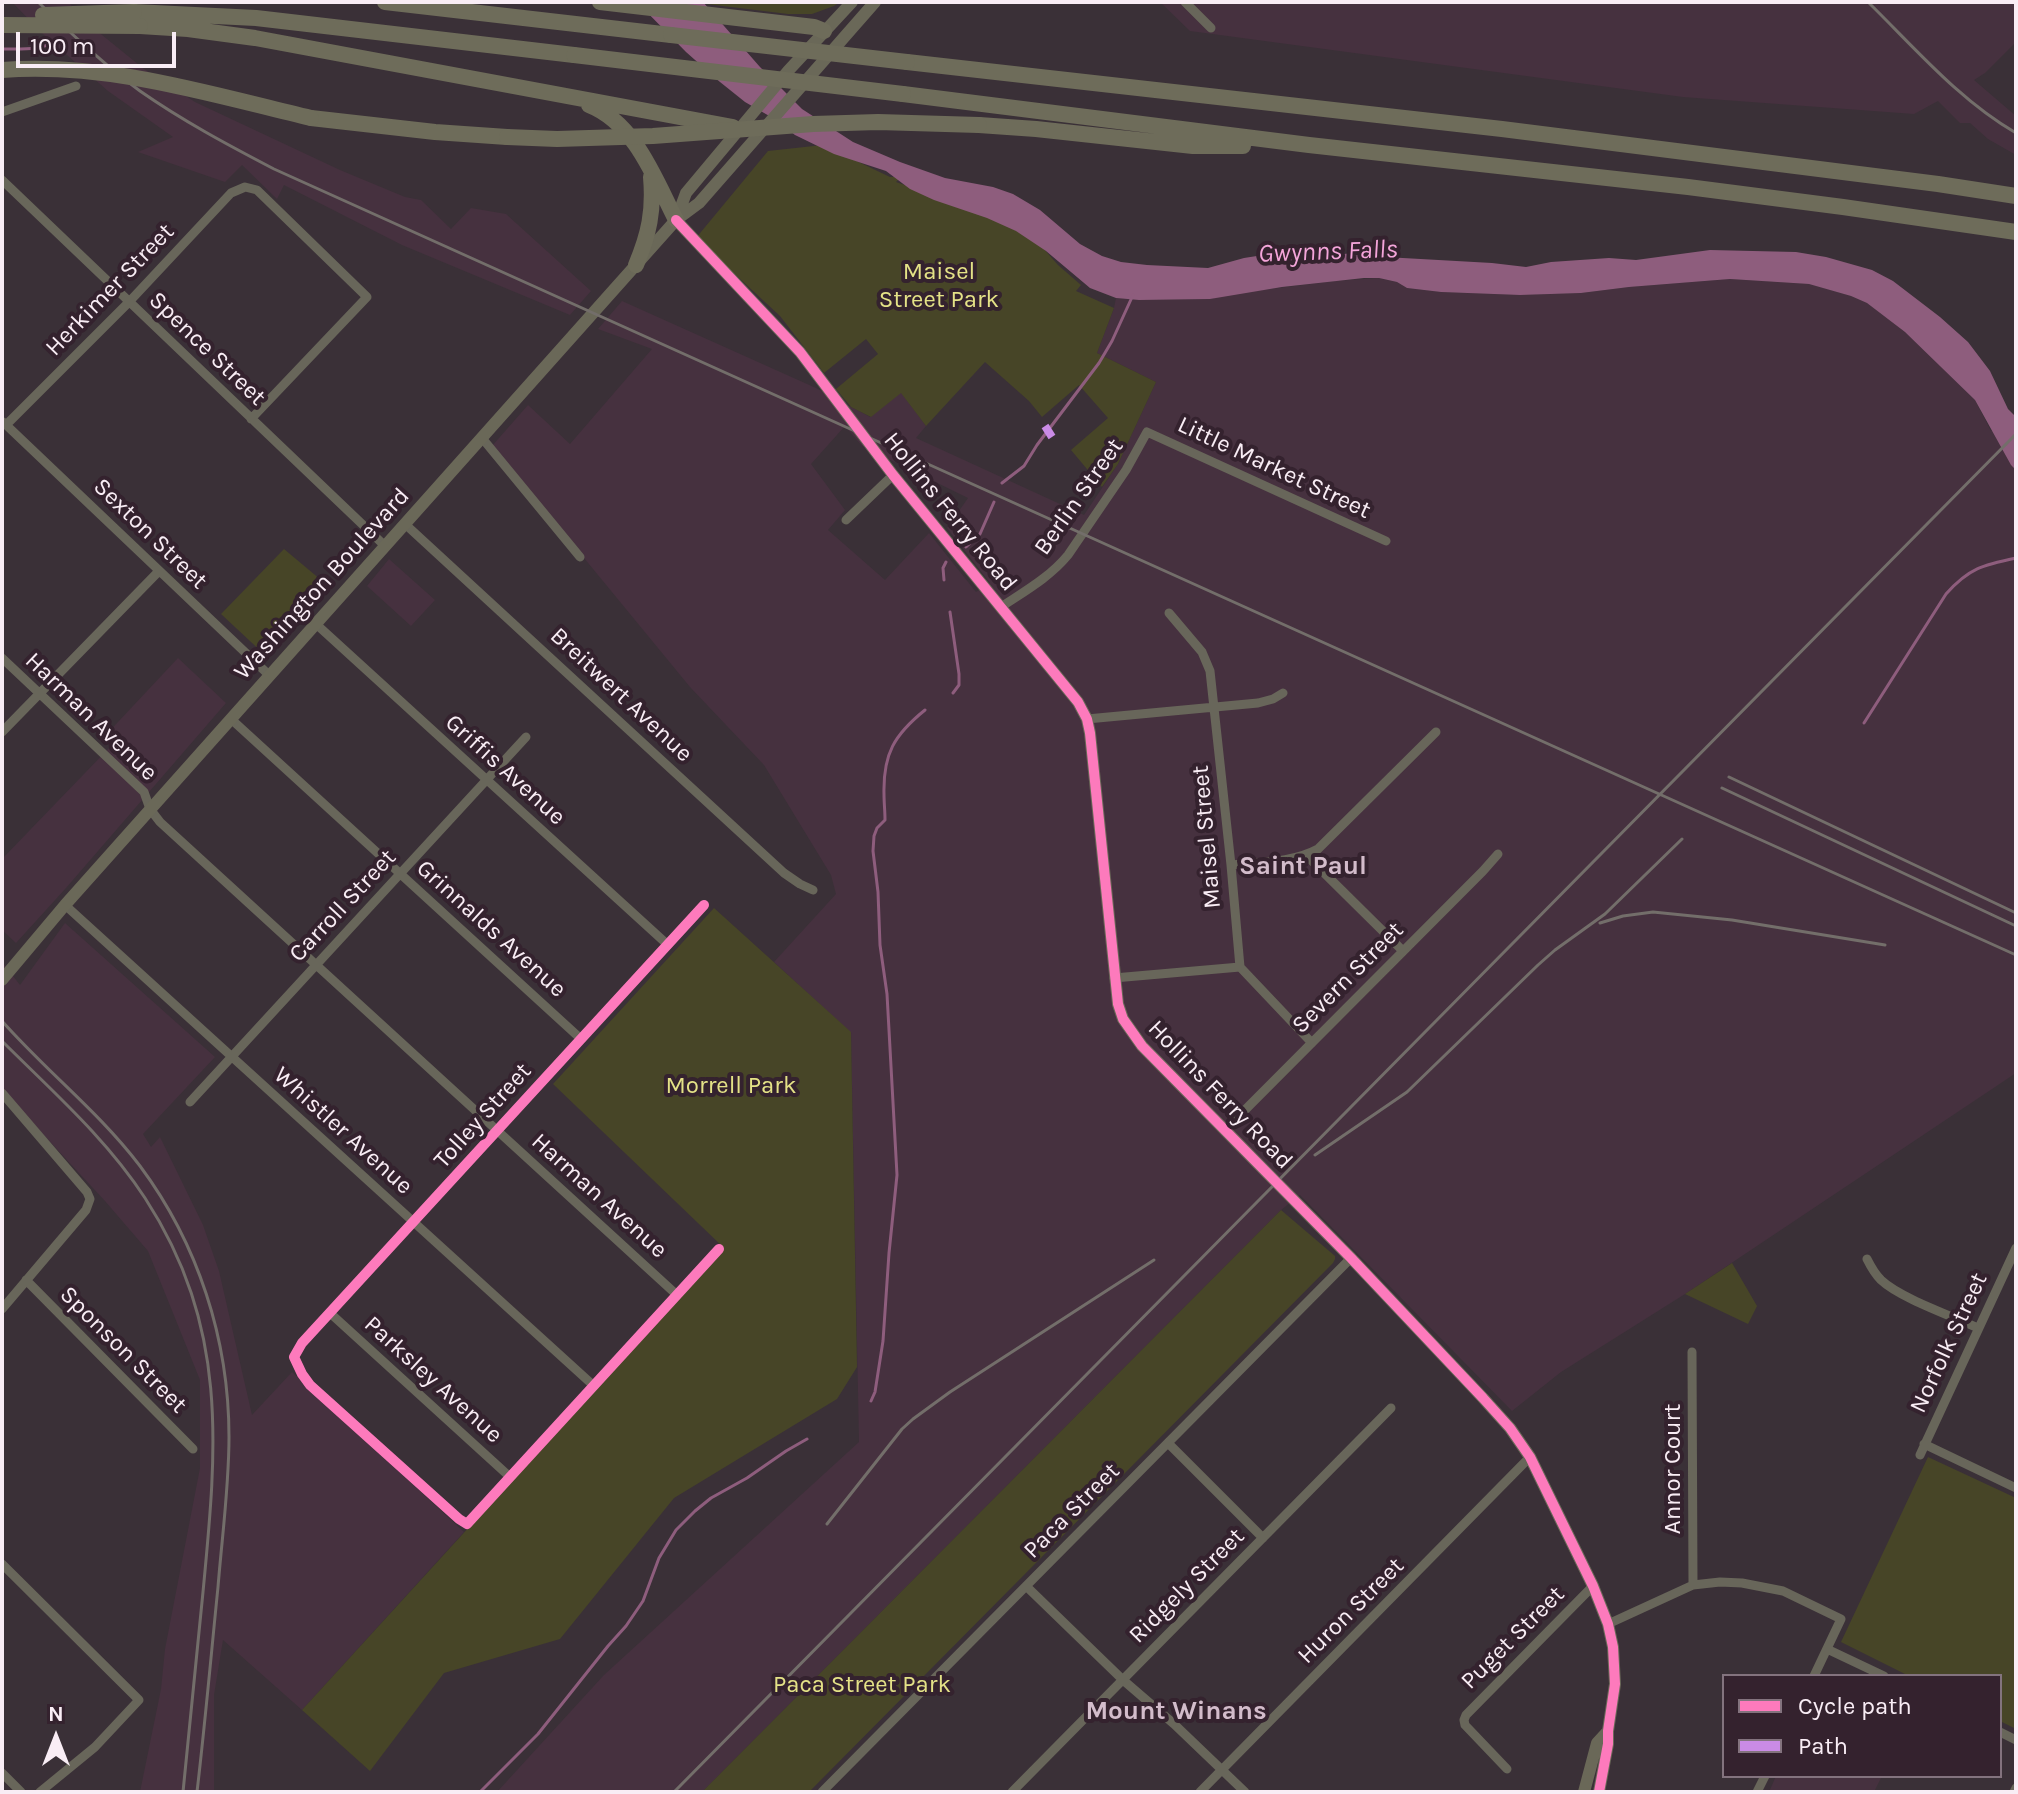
<!DOCTYPE html>
<html>
<head>
<meta charset="utf-8">
<style>
	body { margin:0 }
	#map { position:relative; width:2018px; height:1794px; overflow:hidden; background:#3a3037; font-family:Karla,sans-serif }
	canvas { display:block }
	.frame { position:absolute; inset:0; border:4px solid #f9edf5; pointer-events:none }
	.legend { position:absolute; left:1722px; top:1674px; width:280px; height:104px; box-sizing:border-box; background:#34222e; border:2px solid #83737e; margin:0; padding:10px 14px; list-style:none; font-size:24px; color:#f9edf5 }
	.legend li { display:flex; align-items:center; gap:16px; height:40px }
	.legend b { width:40px; border:2px solid #83737e }
	.north { position:absolute; left:16px; top:1698px; width:80px; height:80px; -webkit-text-stroke:6px #34222e; paint-order:stroke; rotate:0deg; font-size:22px; font-weight:700; line-height:32px; text-align:center; color:#f9edf5 }
	.north::after { content:''; display:block; margin:auto; width:28px; height:36px; background:#f9edf5; clip-path:polygon(50% 0,100% 100%,50% 72%,0 100%) }
	.scale { position:absolute; left:16px; top:32px; width:160px; height:36px; box-sizing:border-box; border:4px solid #f9edf5; border-top:0; padding-left:10px; font-size:24px; line-height:28px; white-space:nowrap; color:#f9edf5; -webkit-text-stroke:6px #34222e; paint-order:stroke }
</style>
</head>
<body>
<div id="map">
<canvas width="2018" height="1794"></canvas>
<div class="frame"></div>
<ul class="legend">
<li><b style="height:10px;background:#fd7abc"></b>Cycle path</li>
<li><b style="height:10px;background:#ca8be6"></b>Path</li>
</ul>
<div class="north">N</div>
<div class="scale">100 m</div>
</div>
<script>
const ctx = document.querySelector('canvas').getContext('2d');
ctx.lineJoin = 'round';
function paint(path, color) { ctx.fillStyle = color; ctx.fill(path, 'evenodd'); }
function trace(path, color, width, dash) { ctx.strokeStyle = color; ctx.lineWidth = width; ctx.lineCap = dash ? 'butt' : 'round'; ctx.setLineDash(dash || []); ctx.stroke(path); }
function drawText(font, color, halo, rows, align = 'center') {
  ctx.font = font + ' Karla,sans-serif'; ctx.lineWidth = 8; ctx.setLineDash([]); ctx.textBaseline = 'middle'; ctx.strokeStyle = halo; ctx.fillStyle = color; for (const [text, x, y, turn = 0] of rows) {
    ctx.save(); ctx.translate(x, y); ctx.rotate((+turn || 0) * Math.PI / 180); ctx.textAlign = isNaN(turn) ? turn : align; if (halo) ctx.strokeText(text, 0, 0); ctx.fillText(text, 0, 0); ctx.restore();
  }
}
const built = new Path2D(`
	M12,2H68L91,26L144,69L195,102L340,170L405,197L421,200L451,229L471,208L506,214L591,291L570,315L402,245L284,185L277,199L242,165L225,182L138,152L173,137L108,91L43,34Z
	M1160,2H2016V42L1985,73L1974,80L2016,116V155L1988,139L1970,123H1960L1938,101L1914,114L1683,97L1190,31Z
	M1378,278L1397,282L1407,288L1441,292L1520,295L1581,293L1629,287L1730,279L1809,284L1851,296L1867,303L1892,321L1927,351L1975,400L1991,431L2016,420V1073L1685,1294L1561,1372L1512,1411L1300,1195L1281,1210L702,1792H497L604,1675L859,1442L851,1033L774,962L836,894L831,875L764,765L690,687L492,446L528,405L570,444L652,349L598,329L622,301L816,388L870,417L901,392L926,426L916,438L1084,515L1118,464L1156,382L1097,353L1114,308L1116,298L1139,300L1210,299L1229,294L1335,281ZM845,426L862,446L968,498L947,528L990,583L976,592L929,533L885,580L828,530L845,510L811,464Z
	M389,559L435,600L411,626L367,586Z
	M178,658L226,703L66,888L16,943L2,930V859L111,746L103,738Z
	M65,923L215,1057L143,1134L151,1147L160,1137L203,1225L219,1271L252,1415L292,1372L464,1532L302,1710L223,1640L214,1695V1792H140L161,1689L165,1649L200,1468V1380L148,1251L105,1201L2,1090V962L20,985Z
	M1776,1776H1882L1874,1792H1769Z`);
const green = new Path2D(`
	M690,2H840L834,6L812,14H788Z
	M823,145L890,177H898L899,179L896,182L922,191L929,188L1036,240L1058,265L1081,285L1076,291L1114,308L1097,353L1156,382L1118,464L1102,487L1071,450L1108,418L1079,385L1042,417L1029,401L985,362L926,426L901,393L871,417L851,407L836,389L878,354L866,339L824,373L780,316L696,238L768,151Z
	M284,549L327,585L266,656L221,614Z
	M714,908L851,1032L857,1367L837,1399L674,1498L560,1639L444,1673L370,1771L302,1710L724,1248L553,1084Z
	M1281,1210L1335,1256V1259L1333,1263L809,1792H702Z
	M1732,1263L1757,1306L1748,1324L1685,1294Z
	M1928,1457L2016,1498V1729L2000,1721V1676H1909L1841,1642Z`);
const water = new Path2D(`
	M637,2H703L760,67L802,109L853,142L900,162L945,178L993,187L1013,194L1040,210L1080,244L1102,256L1121,262L1147,265L1208,268L1244,258L1276,253L1307,256L1359,253L1385,257L1492,263L1526,267L1551,262L1609,258L1636,260L1710,250L1796,252L1826,257L1872,270L1893,281L1940,317L1968,342L1990,371L2008,409L2016,417V470L2011,465L1975,400L1905,332L1867,303L1851,296L1809,284L1730,279L1629,287L1581,293L1520,295L1441,292L1407,288L1397,282L1379,278H1364L1282,287L1210,299L1139,300L1116,298L1090,288L1046,251L1016,231L987,218L934,200L910,189L886,171L834,154L795,135L771,117L745,102L720,82L686,52Z`);
const stream = new Path2D(`
	M2,49C21,49 43,51 59,39
	M1002,483L1024,466L1037,445L1099,363L1112,341L1133,295
	M966,547L980,534L994,502
	M944,580L943,568L946,562
	M950,612L959,674V685L953,693
	M1864,723L1946,594C1969,568 1983,565 2016,558
	M871,1401L875,1392L883,1341L889,1253L897,1175L887,994L880,945L878,892L873,851L874,836L877,828L885,820C885,811 884,803 884,794C883,754 894,735 925,710
	M480,1792L538,1734L608,1646L626,1626L643,1601L659,1558L676,1530L695,1511L711,1498L747,1478L786,1451L807,1439`);
const street = new Path2D(`
	M1185,2L1211,28
	M2,112L76,86
	M2,180L385,546
	M3,422L270,676
	M6,425L129,302L231,193L245,187L257,190L367,297L251,419
	M482,438L580,557
	M846,520L893,475
	M405,524L784,873L800,884L813,890
	M1001,607C1025,591 1050,577 1068,555L1126,470L1147,432L1386,541
	M1169,613L1202,652L1210,671L1231,865L1240,967L1312,1043
	M316,624L668,945
	M2,658L144,792L150,809L160,822L677,1295
	M231,719L581,1039
	M1087,719L1258,703L1273,699L1283,693
	M2,732L159,571
	M1306,855L1403,951
	M1231,865C1260,862 1292,863 1318,849L1436,732
	M65,905L594,1386
	M704,905L302,1343L294,1357L302,1374L310,1385L459,1519L467,1524L719,1249
	M1114,978L1240,967
	M2,1093L87,1192L90,1199L86,1210L2,1309
	M190,1102L526,737
	M1225,1130L1483,871L1498,854
	M1867,1259C1871,1267 1875,1274 1881,1280C1900,1298 1952,1316 1978,1328
	M26,1280L193,1449
	M330,1313L510,1477
	M1692,1352L1693,1585
	M1168,1443L1263,1538
	M1924,1444L2016,1488
	M1920,1455L2016,1248
	M2,1564L139,1700L95,1747L40,1792
	M1026,1586L1123,1680L1174,1724L1245,1792
	M1608,1624L1693,1585L1720,1582L1742,1583L1783,1591L1841,1619L1814,1676
	M1827,1649L1884,1676
	M2000,1732L2016,1740
	M1507,1769L1465,1725L1464,1720L1466,1715L1593,1586
	M2,1773L21,1792
	M822,1792L1351,1258
	M1012,1792L1391,1408
	M1200,1792L1530,1457
	M1757,1792L1765,1776
	M2014,1792L2016,1788`);
const secondary = new Path2D(`
	M676,220L800,352L893,475L1078,702L1087,719L1090,733L1118,1004L1123,1019L1142,1046L1351,1258L1483,1398L1510,1428L1530,1457L1593,1586L1608,1624L1613,1647L1615,1684L1608,1731V1744L1599,1792
	M676,220L686,193L788,71L852,2
	M2,980L65,905L676,220L699,203L875,2
	M1584,1792L1597,1743L1608,1731`);
const highway = new Path2D(`
	M385,2L671,35
	M600,2L814,27L824,31
	M134,12L256,18L574,55
	M140,26L188,29L255,38L733,127
	M907,62L1502,129L1938,184L2016,196
	M903,94L1309,145L1688,187L1843,207L2016,232
	M589,105C635,123 655,179 676,220
	M311,118L435,132L507,137
	M979,125L1036,129L1193,146H1243
	M636,265C649,234 654,211 651,177`);
const rail = new Path2D(`
	M38,2C71,33 104,65 140,91C183,121 228,145 274,169L2016,955
	M1868,2C1915,48 1959,100 2016,133
	M1729,777L2016,913
	M1722,788L2016,926
	M1600,923L1623,916L1653,912L1732,920L1885,945
	M2,1021C46,1071 99,1112 140,1166C198,1244 229,1339 229,1437C229,1487 222,1537 218,1587C211,1656 205,1724 197,1792
	M2,1041C52,1091 106,1138 145,1198C229,1327 217,1447 203,1592C196,1659 190,1725 183,1792
	M1315,1155L1407,1092L1538,965L1555,950L1605,914L1682,839
	M827,1524L902,1429L913,1419L950,1392L1154,1260
	M674,1792L2016,434`);
const highwayBridge = new Path2D(`
	M43,15L134,12
	M2,25L140,26
	M671,35L907,62
	M574,55L903,94
	M2,70C108,62 209,94 311,118
	M507,137L557,139L653,136L813,124L878,122L979,125`);
const quiet = new Path2D(`
	M1045,426L1052,437`);
const cycleway = new Path2D(`
	M676,220L800,352L893,475L1078,702L1087,719L1090,733L1118,1004L1123,1019L1142,1046L1351,1258L1483,1398L1510,1428L1530,1457L1593,1586L1608,1624L1613,1647L1615,1684L1608,1731V1744L1599,1792
	M704,905L302,1343L294,1357L302,1374L310,1385L459,1519L467,1524L719,1249`);
const parkNames = [
	["Maisel",939,272],
	["Street Park",939,300],
	["Morrell Park",731,1086],
	["Paca Street Park",862,1685]
];
const streetNames = [
	["Herkimer Street",110,290,-46],
	["Spence Street",207,349,44],
	["Little Market Street",1274,468,25],
	["Berlin Street",1079,497,-55],
	["Hollins Ferry Road",950,512,51],
	["Sexton Street",150,534,44],
	["Washington Boulevard",322,584,-48],
	["Breitwert Avenue",621,695,43],
	["Harman Avenue",91,717,44],
	["Griffis Avenue",505,770,42],
	["Maisel Street",1207,837,-95],
	["Carroll Street",343,906,-47],
	["Grinnalds Avenue",491,929,42],
	["Severn Street",1348,978,-45],
	["Hollins Ferry Road",1220,1095,46],
	["Tolley Street",483,1116,-48],
	["Whistler Avenue",343,1131,42],
	["Harman Avenue",599,1196,42],
	["Norfolk Street",1949,1343,-65],
	["Sponson Street",123,1350,45],
	["Parksley Avenue",433,1380,42],
	["Annor Court",1673,1469,-90],
	["Paca Street",1072,1511,-45],
	["Ridgely Street",1187,1586,-45],
	["Huron Street",1351,1611,-45],
	["Puget Street",1513,1638,-45]
];
const waterNames = [
	["Gwynns Falls",1328,252,-2]
];
const neighbourhoodNames = [
	["Saint Paul",1303,867],
	["Mount Winans",1176,1712]
];
paint(built, '#46313f');
paint(green, '#474527');
paint(water, '#8e5d7d');
trace(stream, '#8e5d7d', 3);
trace(street, '#68665a', 9);
trace(secondary, '#6a6858', 12);
trace(highway, '#6e6c5a', 16);
trace(rail, '#736e6a', 3);
trace(highwayBridge, '#6e6c5a', 16);
trace(quiet, '#ca8be6', 8, [16, 8]);
trace(cycleway, '#fd7abc', 10);
drawText('24px', '#e4e287', '#34222e', parkNames);
drawText('24px', '#f9edf5', '#34222e', streetNames);
drawText('italic 26px', '#f4a5da', '#34222e', waterNames);
drawText('bold 26px', '#d3bccb', '#34222e', neighbourhoodNames);
</script>
</body>
</html>
